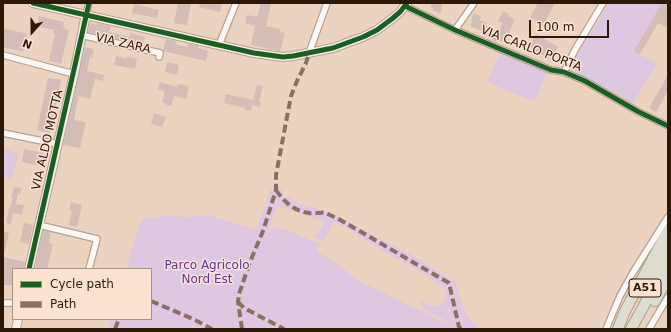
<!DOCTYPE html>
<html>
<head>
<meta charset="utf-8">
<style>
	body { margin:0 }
	#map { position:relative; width:671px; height:332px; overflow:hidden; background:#ecd3bf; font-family:"DejaVu Sans",sans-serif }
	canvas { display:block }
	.frame { position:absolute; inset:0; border:4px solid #2c1806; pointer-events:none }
	.legend { position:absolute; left:12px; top:268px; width:140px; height:52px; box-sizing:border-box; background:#fae3d1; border:1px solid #a89280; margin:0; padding:5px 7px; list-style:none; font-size:12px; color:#2c1806 }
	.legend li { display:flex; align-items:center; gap:8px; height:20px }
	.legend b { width:20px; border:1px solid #a89280 }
	.north { position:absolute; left:12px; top:12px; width:40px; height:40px; -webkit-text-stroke:3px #fae3d1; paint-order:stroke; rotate:201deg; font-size:11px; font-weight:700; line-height:16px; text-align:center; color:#2c1806 }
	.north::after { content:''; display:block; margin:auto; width:14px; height:18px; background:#2c1806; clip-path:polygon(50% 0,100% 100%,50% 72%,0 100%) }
	.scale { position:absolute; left:529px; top:20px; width:80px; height:18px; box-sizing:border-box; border:2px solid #2c1806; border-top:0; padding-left:5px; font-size:12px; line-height:14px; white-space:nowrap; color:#2c1806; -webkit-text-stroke:3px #fae3d1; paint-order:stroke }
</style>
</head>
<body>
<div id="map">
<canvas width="671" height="332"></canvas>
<div class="frame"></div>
<ul class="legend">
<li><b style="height:5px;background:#1b5e20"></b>Cycle path</li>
<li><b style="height:5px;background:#8d6e63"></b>Path</li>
</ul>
<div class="north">N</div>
<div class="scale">100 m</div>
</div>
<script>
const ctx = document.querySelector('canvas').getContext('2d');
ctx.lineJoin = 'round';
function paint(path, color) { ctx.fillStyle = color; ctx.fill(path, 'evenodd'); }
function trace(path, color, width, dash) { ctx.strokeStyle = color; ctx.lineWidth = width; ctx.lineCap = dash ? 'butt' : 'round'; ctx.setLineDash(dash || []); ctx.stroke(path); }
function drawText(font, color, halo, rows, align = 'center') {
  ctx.font = font + ' "DejaVu Sans",sans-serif'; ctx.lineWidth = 3; ctx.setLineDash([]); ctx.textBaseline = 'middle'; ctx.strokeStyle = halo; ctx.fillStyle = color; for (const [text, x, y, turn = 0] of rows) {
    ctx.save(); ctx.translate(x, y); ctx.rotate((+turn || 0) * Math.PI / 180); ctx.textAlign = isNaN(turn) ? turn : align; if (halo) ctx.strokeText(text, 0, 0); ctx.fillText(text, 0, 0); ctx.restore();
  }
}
const green = new Path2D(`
	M609,3H662L635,51L657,64L633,103L574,71L573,62Z
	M500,53L547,71L535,102L487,82Z
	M6,149L19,154L12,179L3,176V158Z
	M279,186L284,195L302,205L320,209L337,216L421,260L456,283C458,297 468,322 481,329H108L111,319H151V269H126L139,225L144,217L153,219L161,216L191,217L200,216H212L256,230L271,189ZM277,206L325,222L315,238L324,240L334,222L349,229L387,253L426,275L447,291L444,303L432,306L419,300L424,310L443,319L448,324L359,281L337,264L321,254L316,252L320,244L284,229L273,227L269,229Z`);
const building = new Path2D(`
	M178,3L191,4L187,25L174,23Z
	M200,3H222L220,12L199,7Z
	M261,3H271L266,26L280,29V32L285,33L280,51L251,45L255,26L245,23L247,15L257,17Z
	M432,3H443L441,8L442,9L440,13L432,10L433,8L430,7Z
	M538,3H555L543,26L535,22L536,20L530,17Z
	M662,3H668V28L658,23L640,54L634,51Z
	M134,4L159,10L157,18L132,13Z
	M503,11L509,14L508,16L515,19L508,35L506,34L502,42L498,40L497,42L489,39L490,38L483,34L484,32L470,26L472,21L471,20L474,13L481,17L480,20L487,23L486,26L499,31L503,23L498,21Z
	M39,16L64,22L63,26L65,27L64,29L69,30L61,64L49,61L55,34L53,33L54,30L37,26Z
	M90,23L96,25L97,23L111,26L109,32L130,37V33L145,37L143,45L88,32Z
	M3,28L27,34L23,52L3,47Z
	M536,34L558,47L554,54L553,53L549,59L530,48L533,42L532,41Z
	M166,39L176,41L175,44L187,47L188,44L198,46V48L208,51L206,61L163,51Z
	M85,47L94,49L92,58L90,57L87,71L104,75L103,81L95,79L90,99L78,96L74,120L86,122L80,148L63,145Z
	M116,56L127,59V57L137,59L135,69L114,65Z
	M167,62L179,65L177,75L165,72Z
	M668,75V91L656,112L649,108Z
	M48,78L61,80L50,133L37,130Z
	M160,82L177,87L178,84L189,86L186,99L174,96L171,106L166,105L167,104L162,102L165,92L158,89Z
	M257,85L263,86L259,102H261L260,107L252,105L251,111L245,110V108L224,103L226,94L253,100Z
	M154,113L166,117L162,127L151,124Z
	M24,149L44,153L41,166L22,162Z
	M14,187L21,188L20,194L18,193L16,204L24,205L22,215L13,213L11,224L6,223L9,208H10L13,197H11Z
	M71,202L82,205L77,227L69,225L72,211L69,210Z
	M24,223L33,225L29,244L20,242Z
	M3,231L9,233L5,251H3Z
	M43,231L51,232L49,243L53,244L47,269H35Z
	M3,257L25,262L24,269H13V285H3Z`);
const street = new Path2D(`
	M405,6L455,30L510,53L551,70L564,72L585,81L637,111L668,126
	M86,14L89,3
	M455,30L474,3
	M81,35L160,53L159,57
	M219,45L236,3
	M309,53L327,3
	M3,55L74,74
	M564,72L576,48L603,3
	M3,133L57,144
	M39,225L97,239L89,269
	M3,303H13
	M606,329L620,296L632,274L668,217
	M649,329L668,297`);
const secondary = new Path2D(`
	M33,3L254,53L283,57L293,56L333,48L363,37L377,30L393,18L400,12L407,3
	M29,269L74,74L86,14
	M16,329L18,319`);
const highway = new Path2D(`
	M643,292L668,246
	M655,301L668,277
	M618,329L624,313L668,230
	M631,329L668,262`);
const quiet = new Path2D(`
	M276,190C284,202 294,211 309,213C314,214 320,212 325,213C329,214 333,217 337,218L449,283L459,327L461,329
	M151,301L193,319L212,329
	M238,302L244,308L284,329
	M115,329L119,319
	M242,329L238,302L239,294L250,262L263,231L276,190V175L291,96L297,81L306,63L309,53`);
const cycleway = new Path2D(`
	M33,3L254,53L283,57L293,56L333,48L363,37L377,30L393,18L400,12L407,3
	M405,6L455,30L510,53L551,70L564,72L585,81L637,111L668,126
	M29,269L89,3`);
const shields = [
	[645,288,32]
];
const shieldNames = [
	["A51",645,288]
];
const streetNames = [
	["VIA ZARA",123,44,13],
	["VIA CARLO PORTA",531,49,21],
	["VIA ALDO MOTTA",48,140,-77]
];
const parkNames = [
	["Parco Agricolo",207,266],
	["Nord Est",207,280]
];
paint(green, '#dec7e0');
paint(building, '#d4bcb7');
trace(street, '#b6a190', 8);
trace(secondary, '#b6a190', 10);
trace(highway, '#a99f8a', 12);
trace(street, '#fcf8f5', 5.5);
trace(secondary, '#f3f0ea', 8);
trace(highway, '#dddcce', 10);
trace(quiet, '#8d6e63', 4, [8, 4]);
trace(cycleway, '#1b5e20', 5);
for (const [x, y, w] of shields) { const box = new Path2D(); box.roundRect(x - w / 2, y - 9, w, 18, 3); ctx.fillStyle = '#fae3d1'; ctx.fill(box); trace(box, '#2c1806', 1); }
drawText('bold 11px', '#2c1806', null, shieldNames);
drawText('12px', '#2c1806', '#fae3d1', streetNames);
drawText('12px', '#64339e', '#fae3d1', parkNames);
</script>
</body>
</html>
